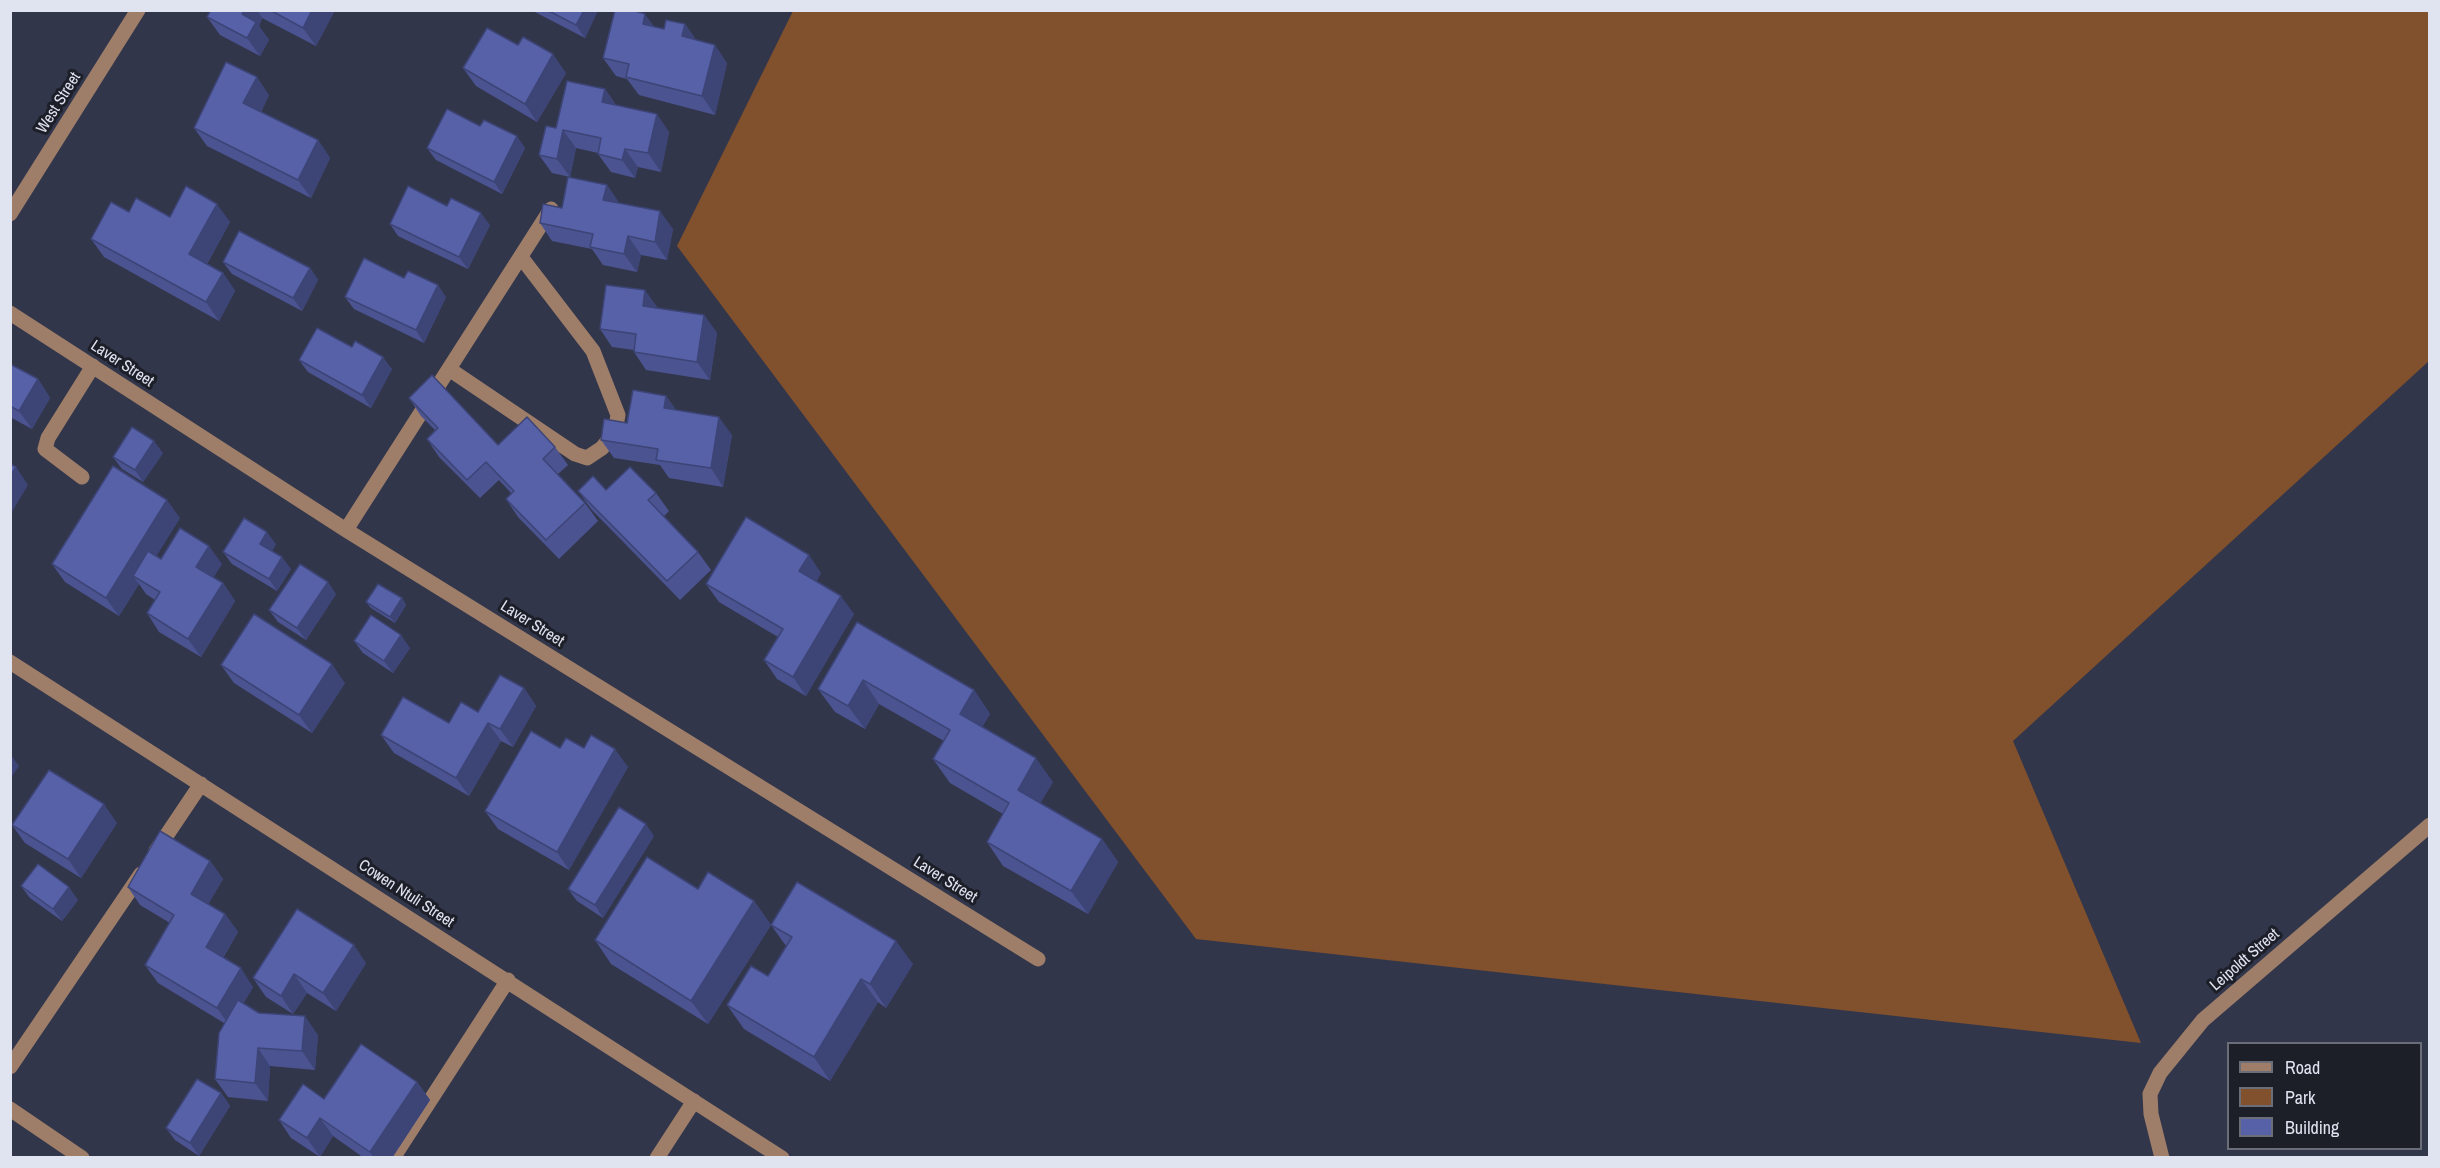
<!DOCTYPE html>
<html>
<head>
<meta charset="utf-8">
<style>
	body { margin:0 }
	#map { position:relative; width:2440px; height:1168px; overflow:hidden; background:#32364b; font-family:"Archivo Narrow",sans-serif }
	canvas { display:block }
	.frame { position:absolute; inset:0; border:12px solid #e0e3f0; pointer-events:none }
	.legend { position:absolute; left:2227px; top:1042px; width:195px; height:108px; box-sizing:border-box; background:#1d1f28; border:2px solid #6b6d78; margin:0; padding:8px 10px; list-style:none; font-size:18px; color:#e0e3f0 }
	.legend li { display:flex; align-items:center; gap:12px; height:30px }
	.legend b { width:30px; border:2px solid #6b6d78 }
</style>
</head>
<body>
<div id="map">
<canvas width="2440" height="1168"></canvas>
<div class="frame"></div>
<ul class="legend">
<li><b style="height:8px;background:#9e7e69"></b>Road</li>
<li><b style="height:16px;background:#81502c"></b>Park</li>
<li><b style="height:16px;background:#5761a8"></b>Building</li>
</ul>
</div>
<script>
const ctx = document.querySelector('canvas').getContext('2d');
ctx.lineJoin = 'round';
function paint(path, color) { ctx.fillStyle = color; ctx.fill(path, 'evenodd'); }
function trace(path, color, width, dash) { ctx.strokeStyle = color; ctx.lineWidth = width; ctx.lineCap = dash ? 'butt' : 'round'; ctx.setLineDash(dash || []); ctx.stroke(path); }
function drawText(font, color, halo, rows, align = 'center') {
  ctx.font = font + ' "Archivo Narrow",sans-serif'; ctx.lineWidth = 6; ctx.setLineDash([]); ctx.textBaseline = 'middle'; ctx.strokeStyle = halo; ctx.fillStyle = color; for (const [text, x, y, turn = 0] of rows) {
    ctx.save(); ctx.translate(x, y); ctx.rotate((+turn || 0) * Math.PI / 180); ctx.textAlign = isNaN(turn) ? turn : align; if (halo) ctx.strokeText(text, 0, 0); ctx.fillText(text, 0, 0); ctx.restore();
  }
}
const green = new Path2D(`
	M793,11H2429V361L2013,741L2141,1043L1196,939L677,246Z`);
const minor = new Path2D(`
	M10,214L138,10
	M10,313L346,530L1038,959
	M449,369L575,454L587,458L602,448L615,432L618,415L593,351L521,257
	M82,477L45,449L48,438L93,366
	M346,530L551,209
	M10,662L782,1158
	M156,851L201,784
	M10,1067L141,874
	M10,1109L82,1158
	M393,1158L508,980
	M657,1158L694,1101
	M2162,1158L2151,1114L2150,1094L2160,1073L2203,1020L2430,825`);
const wall = new Path2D(`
	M211,10H335L316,46L262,18L259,26L269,40L260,56L220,35L207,17Z
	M531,10H598L585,38Z
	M685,24L696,40L727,63L715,115L639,95L627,79L616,76L603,58L654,27L664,29Z
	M463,68L566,73L537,122L476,86Z
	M605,89L616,105L669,132L661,172L638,167L635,178L611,172L598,154V153L576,148L570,177L552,173L539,155L556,128Z
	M269,95L261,112L318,140L330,158L311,198L207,146L194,128Z
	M427,148H525L502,194L436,160Z
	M607,185L619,203L673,229L667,260L641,255L637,272L603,265L592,249L552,241L540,223L562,208Z
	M447,206L490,225L468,269L398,236L390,224Z
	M129,212L170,217L230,222L207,264L223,273L235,291L219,321L104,257L91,239Z
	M223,262L310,268L318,280L302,311L232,274Z
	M345,297H446L424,343L354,309Z
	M658,309L704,315L717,333L710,380L646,370L634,352V350L612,347L600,329Z
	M352,347L392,369L371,408L308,372L299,360Z
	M10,364L38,379L50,398L32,429L10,417Z
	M666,396L676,410L732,435L723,487L669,478L660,465L614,458L601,440L627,423Z
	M409,398L498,445L555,447L568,465L558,474L585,503L598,521L559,559L518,517L506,499L511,493L499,480L480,498L439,457L427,439L435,430L421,416Z
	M163,453L143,482L122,469L113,457Z
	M606,490L656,493L669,511L664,516L698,552L711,570L680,600L591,509L578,491Z
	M180,518L156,556L161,559L222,564L213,577L223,583L235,601L201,657L159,632L147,613L155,600L146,594L139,584L119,616L65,582L52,564Z
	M276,544L272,551L291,569L277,591L232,564L223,552Z
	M821,573L816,582L854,614L806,696L777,679L764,660L778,637L719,602L706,584Z
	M336,594L306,640L278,622L269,610Z
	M402,598L406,605L395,623L371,608L366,602Z
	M857,622L974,690L990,714L982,727L1053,782L1040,803L1102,839L1118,862L1088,914L1003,866L987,842L1003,814L950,783L933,759L944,741L879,704L865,729L835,712L818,689Z
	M354,641L410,648L393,673L363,653Z
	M221,665L345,683L312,733L234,683Z
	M524,688L536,706L513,747L501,741L469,796L394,753L381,735L449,723L478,712Z
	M560,748H584L628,767L569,870L498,829L485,811Z
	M117,823L81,878L25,843L12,825Z
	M654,836L603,918L577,901L568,889Z
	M210,861L223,879L208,904L225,914L238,932L223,958L253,987L243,1004L259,1013L318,1035L315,1070L270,1066L268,1101L228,1097L215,1079L224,1023L158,983L145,965L170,923L140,905L128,887Z
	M21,886L78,900L62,921L30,898Z
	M698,889L754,901L771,925L708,1024L611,964L595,940Z
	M771,925L913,964L886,1008L878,1002L830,1081L744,1029L727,1005L768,976L786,946Z
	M366,963L336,1011L307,993L293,1014L266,997L253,978Z
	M417,1082L430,1100L392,1158H364L333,1136L320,1157L291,1138L279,1120L324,1099Z
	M221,1093L230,1106L199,1156L175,1140L166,1128Z`);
const shadedWall = new Path2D(`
	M244,10H257L262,18L259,26L269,40L260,56L247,38L242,14Z
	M312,10H335L316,46L303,28Z
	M584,10H598L585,38L576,25Z
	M645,14L658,32L643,24Z
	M685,24L697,42L682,36Z
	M715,45L727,63L715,115L702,96Z
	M553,54L566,73L537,122L525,104Z
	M257,77L269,95L256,122L243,103Z
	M605,89L617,107L602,102Z
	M657,114L669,132L661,172L648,153Z
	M563,130L576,148L570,177L557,159Z
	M517,136L525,148L502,194L494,182Z
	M318,140L330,158L311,198L298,180Z
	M625,149L638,167L635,178L622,160Z
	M607,185L619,203L603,200Z
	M217,204L230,222L202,272L189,254Z
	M660,211L673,229L667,260L655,242Z
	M481,213L490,225L468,269L459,257Z
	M628,236L641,255L637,272L624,254Z
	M310,268L318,280L302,311L293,298Z
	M223,273L235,291L219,321L206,302Z
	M438,285L446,297L424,343L416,330Z
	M645,290L658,308L643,306Z
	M704,315L717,333L710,380L697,362Z
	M383,357L392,369L371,408L362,395Z
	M38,379L50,398L32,429L19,411Z
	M666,396L679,414L664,408Z
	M719,417L732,435L723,487L711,468Z
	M154,441L163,453L143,482L135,470Z
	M16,467L28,485L10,515V476Z
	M167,500L180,518L141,581L133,576L139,584L119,616L106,598Z
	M267,532L276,544L269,556L260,544Z
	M209,546L222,564L209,585L196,567Z
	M809,555L821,573L812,589L799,571Z
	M282,557L291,569L277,591L269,579Z
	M328,582L336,594L306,640L297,628Z
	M223,583L235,601L201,657L188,639Z
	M841,596L854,614L806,696L793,677Z
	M402,598L406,605L395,623L390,617Z
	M401,635L410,648L393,673L384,661Z
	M332,664L345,683L312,733L299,715Z
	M863,680L879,704L865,729L848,706Z
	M524,688L536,706L513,747L500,729Z
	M974,690L990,714L976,737L960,714Z
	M488,723L501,741L469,796L456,778Z
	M615,749L628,767L569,870L557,852Z
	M10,754L19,766L10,779Z
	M1036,758L1053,782L1034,814L1018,790Z
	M104,804L117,823L81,878L68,859Z
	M646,824L654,836L603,918L595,905Z
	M1102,839L1118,862L1088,914L1071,891Z
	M210,861L223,879L204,912L191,894Z
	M69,887L78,900L62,921L53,909Z
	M754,901L771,925L708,1024L691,1001Z
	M225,914L238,932L218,965L206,947Z
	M896,941L913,964L886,1008L870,984Z
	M354,945L366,963L336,1011L323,993Z
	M241,968L253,987L230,1026L217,1008Z
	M294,974L307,993L293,1014L281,996Z
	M861,979L878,1002L830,1081L814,1057Z
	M305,1016L318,1035L315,1070L302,1051Z
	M258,1048L270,1066L268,1101L255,1083Z
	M417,1082L430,1100L392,1158H374L370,1152Z
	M221,1093L230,1106L199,1156L190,1143Z
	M320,1118L333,1136L320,1157L307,1138Z`);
const building = new Path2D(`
	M211,10H244L242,14L256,22L247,38L207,17Z
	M270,10H312L303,28Z
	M547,10H584L576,25Z
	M615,10H632L645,14L643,24L664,29L666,20L685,24L682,36L715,45L702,96L626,77L629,64L603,58Z
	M487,28L518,45L523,37L553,54L525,104L463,68Z
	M226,62L257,77L243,103L318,140L298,180L194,128Z
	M567,81L605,89L602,102L657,114L648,153L625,149L622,160L598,154L601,138L563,130L557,159L539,155L546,126L556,128Z
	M447,109L480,126L484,120L517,136L494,182L427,148Z
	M568,177L607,185L603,200L660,211L655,242L628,236L624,254L590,247L593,234L540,223L543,204L562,208Z
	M186,186L217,204L189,254L223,273L206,302L91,239L111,202L129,212L136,198L170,217Z
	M408,186L447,206L451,198L481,213L459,257L390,224Z
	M239,231L310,268L293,298L223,262Z
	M364,258L404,278L408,271L438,285L416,330L345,297Z
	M606,285L645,290L643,306L704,315L697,362L634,352L636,334L600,329Z
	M317,328L352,347L355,341L383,357L362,395L299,360Z
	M10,364L38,379L19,411L10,406Z
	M432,375L498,445L527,417L555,447L543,459L585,503L546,540L506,499L514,491L486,462L467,480L427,439L438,428L409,398Z
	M633,390L666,396L664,408L719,417L711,468L656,460L658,449L601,440L604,419L627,423Z
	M132,427L154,441L135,470L113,457Z
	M10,464L16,467L10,476Z
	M113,466L167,500L106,598L52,564Z
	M630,467L656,493L648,500L698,552L667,581L578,491L593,476L606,490Z
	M746,517L809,555L799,571L841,596L793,677L764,660L783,629L706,584Z
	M244,518L267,532L260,544L282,557L269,579L223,552Z
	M180,528L209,546L196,567L223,583L188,639L147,613L160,592L133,576L148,551L161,559Z
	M300,564L328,582L297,628L269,610Z
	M378,584L402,598L390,617L366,602Z
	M254,614L332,664L299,715L221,665Z
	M371,615L401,635L384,661L354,641Z
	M857,622L974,690L960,714L1036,758L1018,790L1102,839L1071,891L987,842L1009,803L933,759L950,730L863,680L848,706L818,689Z
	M500,675L524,688L500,729L488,723L456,778L381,735L403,697L449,723L461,702L478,712Z
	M531,731L560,748L566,738L584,748L591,735L615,749L557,852L485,811Z
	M49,770L104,804L68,859L12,825Z
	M619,807L646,824L595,905L568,889Z
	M160,831L210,861L191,894L225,914L206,947L241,968L217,1008L145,965L174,915L128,887Z
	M647,857L698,889L708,872L754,901L691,1001L595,940Z
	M38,864L69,887L53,909L21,886Z
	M797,882L896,941L870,984L861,979L814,1057L727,1005L751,966L768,976L792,937L771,925Z
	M297,909L354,945L323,993L294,974L281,996L253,978Z
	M238,1000L259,1013L305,1016L302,1051L258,1048L255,1083L215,1079L219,1033Z
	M361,1044L417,1082L370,1152L320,1118L307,1138L279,1120L303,1084L324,1099Z
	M197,1079L221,1093L190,1143L166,1128Z`);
const streetNames = [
	["West Street",59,103,-58],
	["Laver Street",122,364,33],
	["Laver Street",532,624,32],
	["Laver Street",945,880,32],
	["Cowen Ntuli Street",406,894,33],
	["Leipoldt Street",2245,960,-41]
];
paint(green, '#81502c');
trace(minor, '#9e7e69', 15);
paint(wall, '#4b5390');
paint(shadedWall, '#3d4476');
paint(building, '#5761a8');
trace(building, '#3d4476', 1.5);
drawText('16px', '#e0e3f0', '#1d1f28', streetNames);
</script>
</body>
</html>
